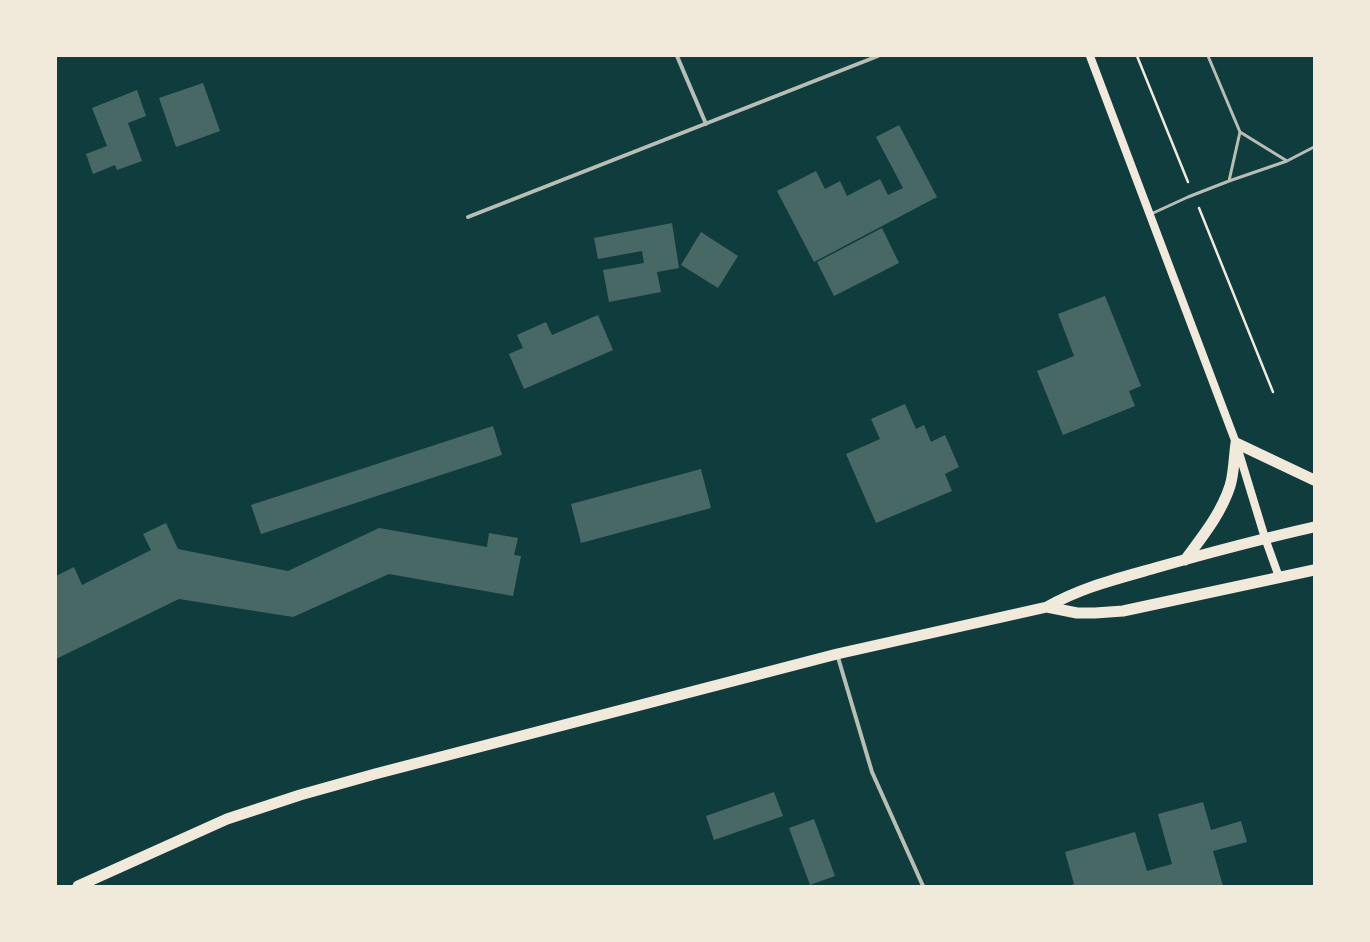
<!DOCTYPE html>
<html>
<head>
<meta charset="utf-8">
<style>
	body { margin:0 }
	#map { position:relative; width:1370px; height:942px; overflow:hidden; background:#0f3d3e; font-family:Ubuntu,sans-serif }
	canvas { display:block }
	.frame { position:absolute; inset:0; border:57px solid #f1e9da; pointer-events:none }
</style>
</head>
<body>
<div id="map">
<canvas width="1370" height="942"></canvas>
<div class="frame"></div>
</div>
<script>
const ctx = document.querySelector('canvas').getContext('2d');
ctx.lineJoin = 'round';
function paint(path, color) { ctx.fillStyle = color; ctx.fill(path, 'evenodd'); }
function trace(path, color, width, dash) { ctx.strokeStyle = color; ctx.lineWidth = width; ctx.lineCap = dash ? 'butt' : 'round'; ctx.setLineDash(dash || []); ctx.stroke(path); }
const building = new Path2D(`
	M203,83L220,131L176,147L159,98Z
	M137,90L146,116L128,123L142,161L117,170L115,165L93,174L86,154L107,146L92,108Z
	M899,125L937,197L814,262L777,191L816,171L825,189L840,181L847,196L880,179L888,195L903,188L876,137Z
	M672,223L679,268L657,272L661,292L609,302L603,270L644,263L642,251L598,259L594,238Z
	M882,228L899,263L834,296L817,262Z
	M701,232L738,256L718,288L681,265Z
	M1105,296L1141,386L1129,391L1135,406L1063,435L1037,371L1074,356L1058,314Z
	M598,315L613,350L524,389L509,354L523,348L517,335L546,322L552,335Z
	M905,404L916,429L924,425L931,442L945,435L959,467L945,474L952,491L876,523L846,454L880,439L871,419Z
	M493,426L502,455L261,534L251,505Z
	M701,469L711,508L581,543L571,504Z
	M166,523L178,549L288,571L379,528L487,547L489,533L518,538L514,555L521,556L513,596L389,574L293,617L179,599L56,659V576L74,567L82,585L151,550L143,534Z
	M774,792L783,816L714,840L706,816Z
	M1203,802L1211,830L1241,821L1247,842L1213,851L1223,886H1174L1173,885L1169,886H1069L1074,884L1065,852L1135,832L1147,871L1172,864L1158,814Z
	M814,819L835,876L810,885L789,828Z`);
const path = new Path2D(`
	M1137,56L1188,182
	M1199,208L1273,392`);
const service = new Path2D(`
	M1208,56L1240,132L1229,181
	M1240,132L1287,161
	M1151,214L1188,197L1229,181L1287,161L1314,147`);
const minor = new Path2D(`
	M677,56L706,124
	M468,217L878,56
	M837,654L872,772L923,886`);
const secondary = new Path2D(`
	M1090,56L1236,443L1265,538L1279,577`);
const trunk = new Path2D(`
	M1185,560C1202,537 1221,514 1230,486C1234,473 1234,457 1236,443L1314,480
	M1047,607L1077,613H1095L1123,611L1314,570
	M78,886L227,819L300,795L375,774L837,654L1047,607C1082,587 1117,579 1155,568C1208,553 1261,539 1314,527`);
paint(building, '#486865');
trace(path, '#f1e9da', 2.5);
trace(service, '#b8beb3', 3);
trace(minor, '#b8beb3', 4);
trace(secondary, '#f1e9da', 8);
trace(trunk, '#f1e9da', 11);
</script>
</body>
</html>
